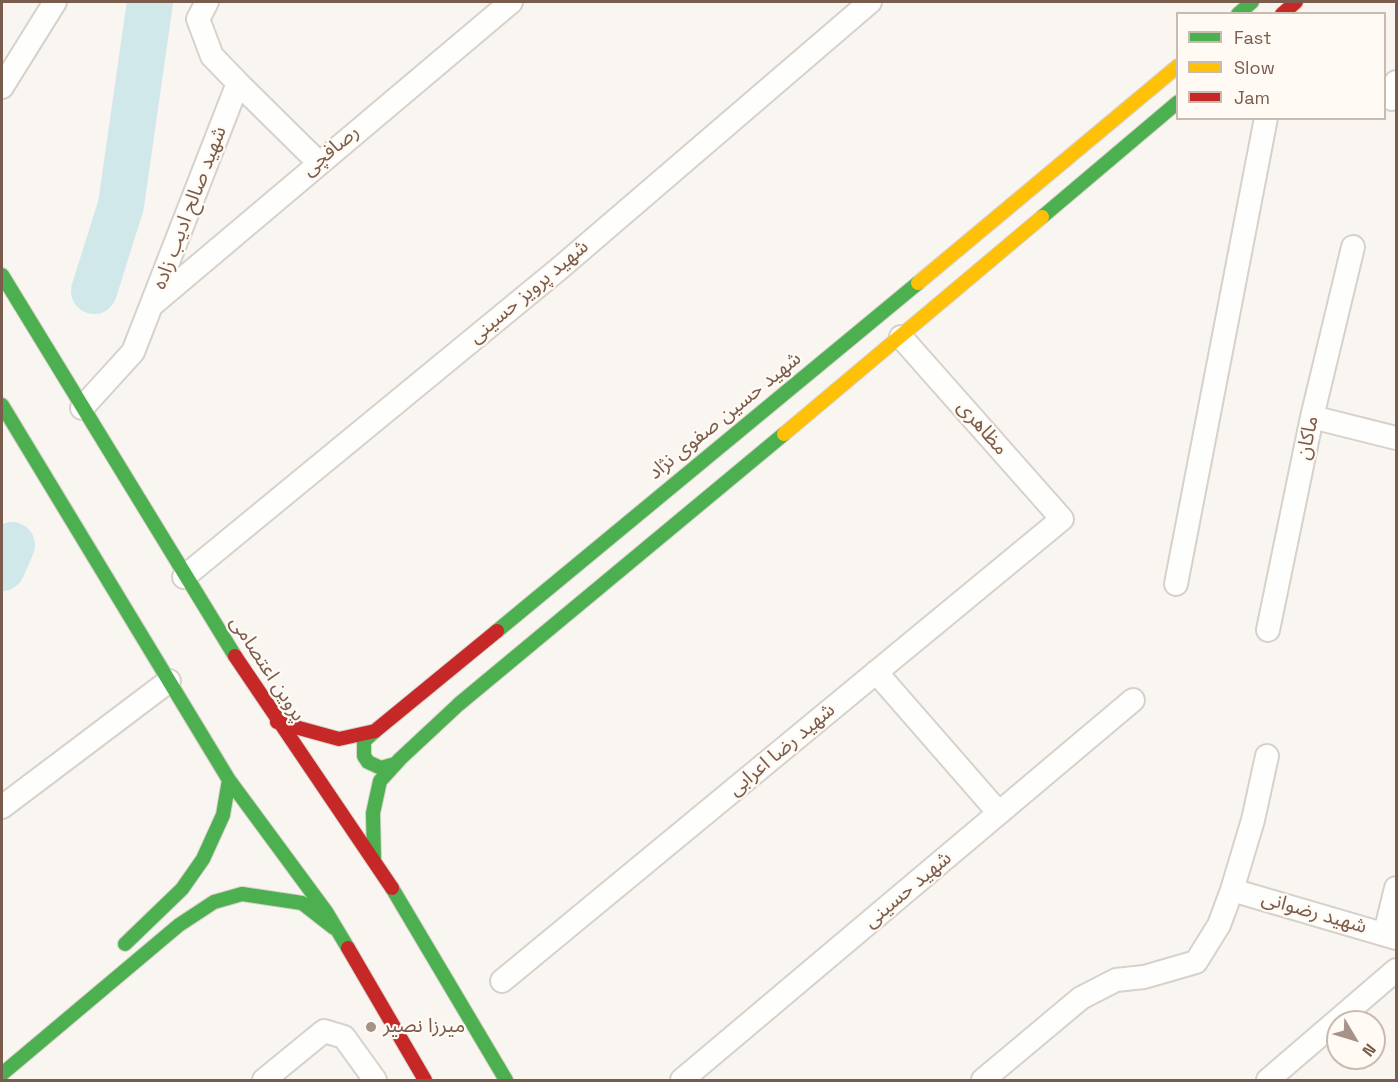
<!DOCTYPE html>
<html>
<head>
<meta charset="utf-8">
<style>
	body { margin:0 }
	#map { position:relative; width:1398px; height:1082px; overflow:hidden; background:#f9f5f0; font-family:"Space Grotesk",sans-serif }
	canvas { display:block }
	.frame { position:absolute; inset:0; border:3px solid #7a5c4d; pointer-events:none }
	.legend { position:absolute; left:1176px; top:12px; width:210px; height:108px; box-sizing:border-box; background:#fffaf3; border:2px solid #cabbb1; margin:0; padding:8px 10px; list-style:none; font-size:18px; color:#7a5c4d }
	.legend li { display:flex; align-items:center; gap:12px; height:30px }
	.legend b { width:30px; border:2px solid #cabbb1 }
	.north { position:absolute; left:1326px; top:1010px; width:60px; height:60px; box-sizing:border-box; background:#fffaf3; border:2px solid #cabbb1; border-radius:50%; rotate:128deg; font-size:16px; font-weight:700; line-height:24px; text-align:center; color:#7a5c4d }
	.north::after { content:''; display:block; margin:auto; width:21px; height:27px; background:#a69286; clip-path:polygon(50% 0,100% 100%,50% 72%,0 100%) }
</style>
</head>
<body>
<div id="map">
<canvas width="1398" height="1082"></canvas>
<div class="frame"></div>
<ul class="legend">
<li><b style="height:8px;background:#4caf50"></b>Fast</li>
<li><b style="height:8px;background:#ffc107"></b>Slow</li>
<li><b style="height:8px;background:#c62828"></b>Jam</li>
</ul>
<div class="north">N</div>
</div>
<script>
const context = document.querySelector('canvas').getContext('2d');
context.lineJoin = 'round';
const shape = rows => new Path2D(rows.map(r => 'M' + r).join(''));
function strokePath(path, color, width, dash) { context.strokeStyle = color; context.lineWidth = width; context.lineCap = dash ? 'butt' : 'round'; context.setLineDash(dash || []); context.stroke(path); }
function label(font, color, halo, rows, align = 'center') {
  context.font = font + ' "Space Grotesk","Noto Sans Arabic",sans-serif'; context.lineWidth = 4.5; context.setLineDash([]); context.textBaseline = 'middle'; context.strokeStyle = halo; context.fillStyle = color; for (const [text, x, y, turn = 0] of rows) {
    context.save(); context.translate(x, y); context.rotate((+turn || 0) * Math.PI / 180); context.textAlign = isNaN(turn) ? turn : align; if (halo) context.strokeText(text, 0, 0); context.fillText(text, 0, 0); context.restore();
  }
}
const river = shape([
	[94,291,121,205,150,2],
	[2,568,12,545]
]);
const street = shape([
	[238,83,318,162],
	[2,87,55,2],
	[1392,99,1396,82],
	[153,304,511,2],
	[82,408,133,352,238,83,212,56,198,19,207,2],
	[1312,417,1396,438],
	[184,577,560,268,870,2],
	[1176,584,1266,118],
	[1268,630,1312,417,1353,247],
	[876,672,999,813],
	[2,807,169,681],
	[1232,890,1396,938],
	[1385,933,1396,888],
	[502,981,1062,519,901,337],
	[264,1080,324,1031,344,1037,375,1080],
	[682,1080,1133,700],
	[983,1080,1081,998,1116,980,1144,977,1196,962,1219,925,1232,890,1253,820,1267,756],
	[1268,1080,1396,970]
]);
const fast = shape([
	[1238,14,1252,2],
	[1042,217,1178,102],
	[2,275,235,656],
	[2,405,229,780,327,913,348,948],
	[497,631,918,283],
	[375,731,364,741,364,756,368,762,381,768,395,764],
	[374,858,373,813,380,781,400,759,459,704,784,434],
	[392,888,506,1080],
	[125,944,182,889,203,859,223,815,229,780],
	[2,1074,179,925,214,902,242,894,302,903,334,928]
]);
const slow = shape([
	[918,283,1178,66],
	[784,434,1042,217]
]);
const jam = shape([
	[1282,14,1296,2],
	[235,656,392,888],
	[277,722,339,739,375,731,497,631],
	[348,948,425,1080]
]);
const markers = [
	[371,1027,6,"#a69286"]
];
const streetNames = [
	["رصافچی",331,151,-40],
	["شهید صالح ادیب زاده",190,208,-69],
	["شهید پرویز حسینی",529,292,-40],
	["شهید حسین صفوی نژاد",725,416,-39],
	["مظاهری",982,428,49],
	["ماکان",1308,438,-78],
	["پروین اعتصامی",267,669,57],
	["شهید رضا اعرابی",782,750,-40],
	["شهید حسینی",908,890,-40],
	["شهید رضوانی",1314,913,16]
];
const poiNames = [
	["میرزا نصیر",383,1027]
];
strokePath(river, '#d0e8ea', 46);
strokePath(street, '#d7d1cb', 26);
strokePath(fast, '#d9d2cb', 16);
strokePath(slow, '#d9d2cb', 16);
strokePath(jam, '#d9d2cb', 16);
strokePath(street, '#fefefd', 22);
strokePath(fast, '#4caf50', 14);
strokePath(slow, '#ffc107', 14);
strokePath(jam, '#c62828', 14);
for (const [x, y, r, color] of markers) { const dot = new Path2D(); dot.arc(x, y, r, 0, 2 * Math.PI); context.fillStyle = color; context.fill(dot); strokePath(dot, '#fffaf3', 2); }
label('20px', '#7a5c4d', '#fffaf3', streetNames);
label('20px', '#7a5c4d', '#fffaf3', poiNames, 'left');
</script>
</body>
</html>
